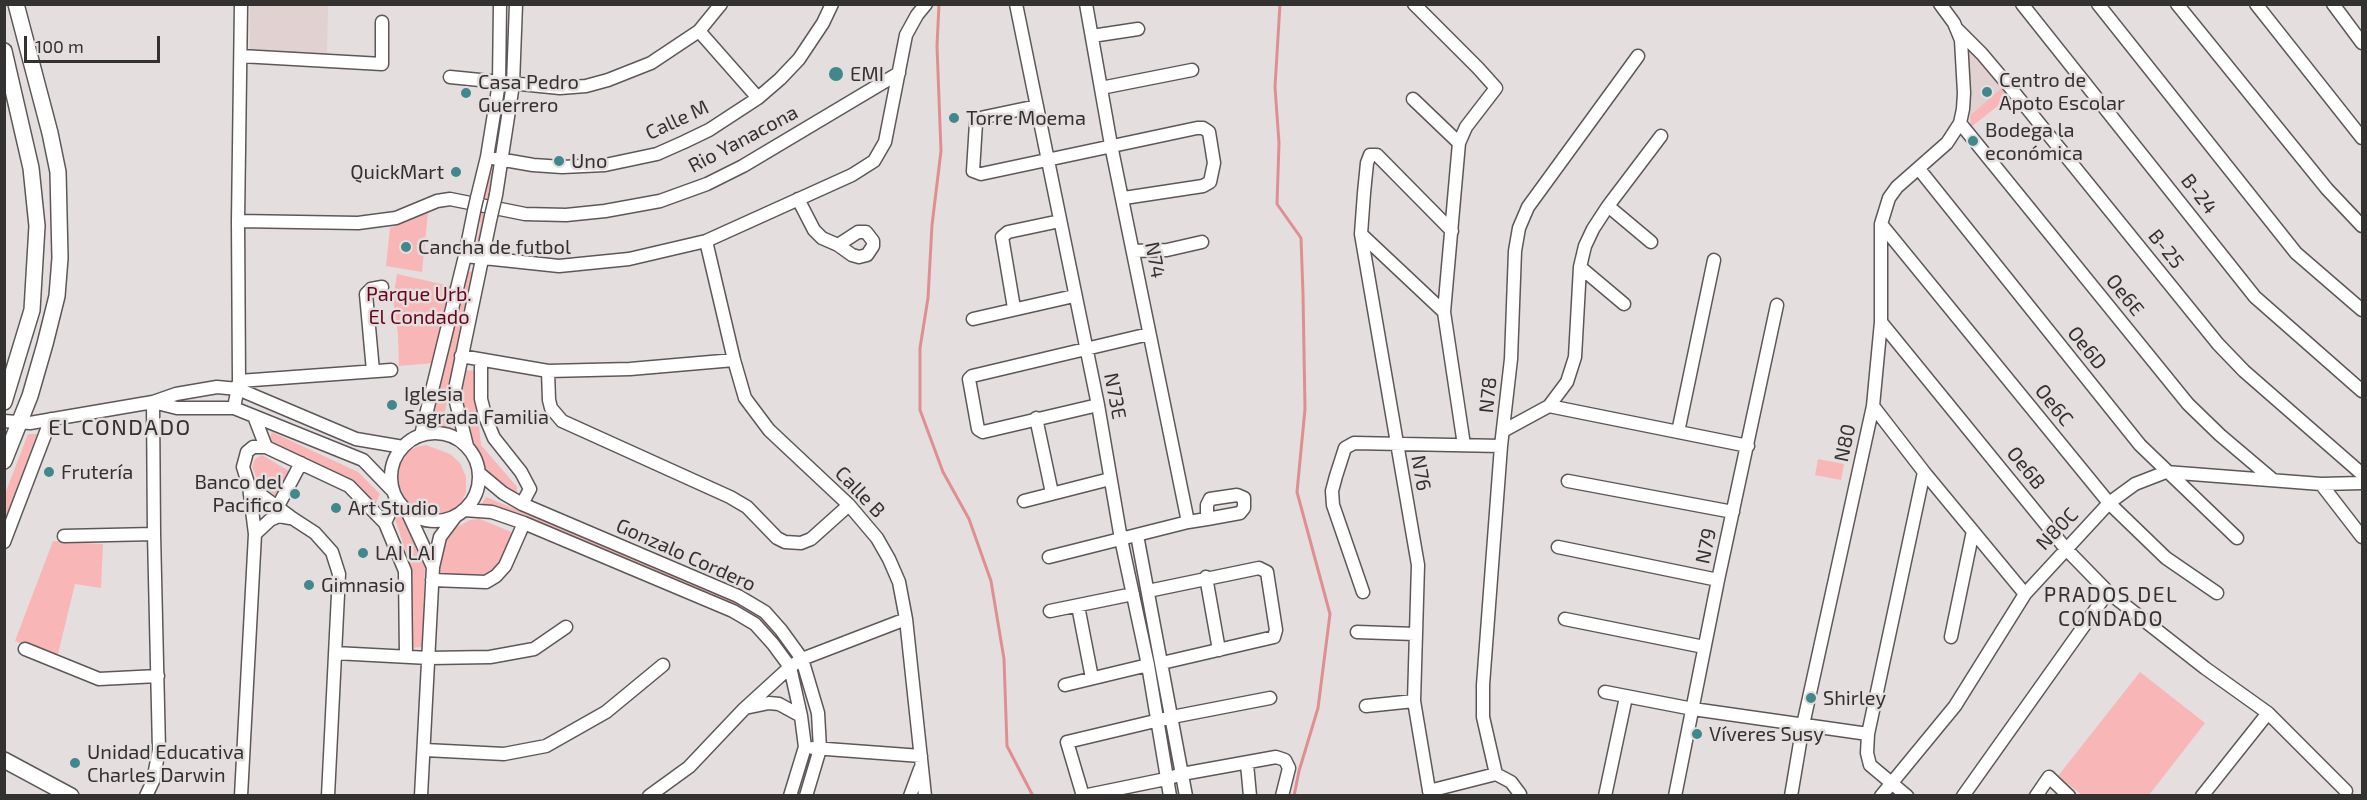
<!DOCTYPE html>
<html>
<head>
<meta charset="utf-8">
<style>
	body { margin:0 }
	#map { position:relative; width:2367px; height:800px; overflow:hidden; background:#e5dede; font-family:"Exo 2",sans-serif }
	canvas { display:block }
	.frame { position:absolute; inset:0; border:6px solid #343131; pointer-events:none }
	.scale { position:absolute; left:24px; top:36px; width:136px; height:27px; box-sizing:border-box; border:3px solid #343131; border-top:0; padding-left:8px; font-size:18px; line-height:21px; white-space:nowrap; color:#343131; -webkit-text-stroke:4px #e5dede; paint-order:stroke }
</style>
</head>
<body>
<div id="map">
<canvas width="2367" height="800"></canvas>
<div class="frame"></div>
<div class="scale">100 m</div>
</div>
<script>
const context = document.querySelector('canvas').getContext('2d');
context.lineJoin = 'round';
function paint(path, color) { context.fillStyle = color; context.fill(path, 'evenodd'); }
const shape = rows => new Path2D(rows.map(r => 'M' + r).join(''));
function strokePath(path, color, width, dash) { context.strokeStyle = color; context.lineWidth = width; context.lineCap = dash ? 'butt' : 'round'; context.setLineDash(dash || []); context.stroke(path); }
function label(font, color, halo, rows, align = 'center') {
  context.font = font + ' "Exo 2",sans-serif'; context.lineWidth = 5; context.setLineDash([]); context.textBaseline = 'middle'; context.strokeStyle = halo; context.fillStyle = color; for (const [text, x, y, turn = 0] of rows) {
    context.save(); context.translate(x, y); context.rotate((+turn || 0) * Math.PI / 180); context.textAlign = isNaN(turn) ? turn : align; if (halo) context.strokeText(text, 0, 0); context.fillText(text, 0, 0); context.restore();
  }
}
const built = shape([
	[250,5,328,5,327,54,250,52],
	[1970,49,2010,96,1971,127,1965,52]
]);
const green = shape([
	[2003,87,2010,96,1971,127,1970,116],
	[493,168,497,173,480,246,477,248,476,245,481,223,478,217,488,171],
	[428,212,422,272,386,266,390,228],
	[473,271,445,412,453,433,435,428,426,429,432,420,465,273],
	[397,274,450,286,434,363,399,366,398,334,393,300],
	[477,370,478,416,481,445,517,487,516,500,484,472,469,445,458,394,462,371],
	[272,432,358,472,380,494,375,505,268,442],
	[28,434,37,434,5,519,5,494],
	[426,445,450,454,460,463,466,477,466,492,461,504,448,513,435,516,412,509,400,496,395,483,395,471,399,459,406,452,416,447],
	[262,455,289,471,277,497,258,481,252,467,255,459],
	[1818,459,1844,464,1841,480,1815,475],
	[486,497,736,602,760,616,792,652,785,657,733,608,482,504],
	[398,508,425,568,422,647,411,648,412,570,394,516],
	[480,519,516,534,502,559,489,574,463,576,440,573,439,566,446,540,455,528,470,520],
	[53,541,103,544,101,588,75,584,57,658,15,641],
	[2140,672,2205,723,2149,795,2082,795,2058,776]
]);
const stream = shape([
	[939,4,937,46,941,151,932,225,928,298,920,348,920,410,943,472,969,519,991,581,1004,659,1007,746,1033,796],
	[1280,4,1275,87,1279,143,1277,204,1301,238,1303,294,1305,409,1297,492,1330,614,1318,708,1299,771,1294,796]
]);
const minor = shape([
	[1016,4,1098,405,1121,539,1148,665,1170,796],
	[1086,4,1111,145,1188,522],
	[1414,4,1478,68,1496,88,1466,127,1459,143,1458,154,1444,312,1464,445],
	[2022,4,2255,297,2362,391],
	[2098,4,2296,253,2362,310],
	[2177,4,2327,189,2362,226],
	[2256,4,2362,138],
	[2333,4,2362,43],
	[1958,30,1982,54,2009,86,2218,344,2244,371,2362,474],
	[699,31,758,98],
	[1092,36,1138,29],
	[241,56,382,64,382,22],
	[450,77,560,88,586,86,608,80,651,63,699,31,721,4],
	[1101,88,1192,70],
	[1413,99,1459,143],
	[1037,106,980,118,976,123,973,171,981,174,1197,128,1203,128,1209,132,1214,163,1210,182,1203,186,1124,198],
	[1960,123,2188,404,2220,435,2272,479],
	[487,157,533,165,562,167,605,165,657,154,684,142,709,130,758,98,780,79,799,59,823,23,832,4],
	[1919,169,2140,445,2237,538],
	[496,195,513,84,516,4],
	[477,198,487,157,499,83,500,4],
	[798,199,814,230,822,238,838,245,852,255,859,257,867,255,873,246,873,241,866,232,858,232,838,245],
	[1608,206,1651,242],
	[238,221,358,223,396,218,437,201,450,199,525,214,566,215,605,211,660,201,707,184,743,166,899,73],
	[1881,224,2109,503,2166,558,2217,593],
	[1361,234,1444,312],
	[706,241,734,360,745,398,769,430,849,505,877,538,889,559,899,582,906,619,925,796],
	[1133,251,1167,250,1202,242],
	[465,256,559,266,629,259,706,241,852,175,874,161,885,142,906,35,917,15,926,4],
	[1580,267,1624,304],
	[1014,308,1002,237,1008,232,1060,221],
	[973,319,1074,296],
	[1881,322,2066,549,2108,592,2205,668,2268,713,2346,791],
	[461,356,548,371,630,369,734,360],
	[481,360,481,399,486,419,494,438,521,472,530,489,522,504],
	[373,371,366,294,371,289,382,287],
	[548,371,549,400,551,408,562,421,730,497,747,507,777,538,785,542,801,543,811,539,849,505],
	[239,381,391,370],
	[153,402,177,408,234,408,363,460,392,490],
	[1098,405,983,432,978,429,969,379,972,376,1149,334],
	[1549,406,1567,382,1575,357,1580,267,1585,246,1593,229,1608,206,1661,136],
	[1873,406,1924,472,2025,594],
	[234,408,239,381,238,221,241,4],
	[254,416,266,447],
	[1036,418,1052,493],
	[4,421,30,423,153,402,176,394,217,387,238,389,356,439,403,447],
	[1503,431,1549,406,1748,446],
	[1678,432,1714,260],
	'391 477a44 44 0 1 1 88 0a44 44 0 1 1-88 0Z',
	[421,435,465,256,474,211],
	[467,446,454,394,491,216],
	[479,473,503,493,522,504,738,596,765,612,781,630,802,659,818,713,820,749,806,796],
	[1568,481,1733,512],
	[2321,484,2362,537],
	[249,486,292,518,315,533,332,552,339,574,328,796],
	[1024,501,1110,479],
	[277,508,301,463],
	[464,510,492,512,524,523,733,611,755,624,773,644,790,667,801,716,805,747,790,796],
	[408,513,433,567],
	[385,523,396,498],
	[255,534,270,520,279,516,290,518],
	[1137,535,1186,796],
	[64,536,154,534],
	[4,542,51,419],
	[1558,547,1718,580],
	[1049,557,1188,522,1207,519,1240,513,1244,508,1244,498,1237,495,1210,499,1207,505,1207,519],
	[1206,577,1219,650],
	[432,580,486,582,496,576,505,566,524,523],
	[1148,591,1259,568,1267,572,1276,630,1274,637,1162,663],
	[1363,592,1333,505,1332,491,1336,476,1345,448,1354,443,1501,446],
	[1078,606,1092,678],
	[1050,611,1133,594],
	[1565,619,1704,647],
	[1357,632,1415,634],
	[1951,637,1973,531],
	[25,649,99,679,158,676],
	[335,653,429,658,490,657,534,649,566,627],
	[1065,685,1148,665],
	[1605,692,1693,709,1868,734],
	[1366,706,1414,701],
	[745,708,769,703,779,704,801,716],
	[813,748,921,756],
	[425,750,504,754,546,746,606,712,663,665],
	[1247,764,1250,796],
	[1496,774,1483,717,1483,685,1501,446,1511,359,1515,251,1519,228,1528,207,1638,56],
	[1429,791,1496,774,1511,782,1520,794],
	[146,796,153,781,159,750,154,534,153,402],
	[241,796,255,534,249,486,243,467,247,452,253,447,266,447,349,486,385,523,405,571,406,656],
	[421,796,433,567,440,537,455,517],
	[649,796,689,767,744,709,790,667,802,659,906,619],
	[910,796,920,769],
	[1083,796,1067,742,1172,717,1270,698],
	[1083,796,1166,779,1182,774,1276,757,1285,760,1289,768,1282,796],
	[1430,796,1414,701,1418,565,1361,234,1364,193,1367,163,1370,155,1377,155,1452,231],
	[1605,796,1626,697],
	[1675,796,1718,580,1777,305],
	[1791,796,1803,725,1873,406,1881,322,1881,224,1889,198,1897,187,1947,143,1960,123,1963,109,1964,93,1961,40,1954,23,1940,4],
	[1881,796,1955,706,2025,594,2109,503,2135,484,2166,472,2321,484,2362,483],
	[1907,796,1870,765,1867,753,1868,734,1924,472],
	[1963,796,2108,592],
	[2036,796,2049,777,2069,796],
	[2202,796,2268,713]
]);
const major = shape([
	[4,51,31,168,37,226,32,310,4,402],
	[4,461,30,396,45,344,57,296,60,258,58,172,50,133,16,4],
	[4,760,71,796]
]);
const minorBridge = shape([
	[474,211,477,198],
	[491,216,496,195]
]);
const markers = [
	[836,74,8,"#40888b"],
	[1987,92,6,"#40888b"],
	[466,93,6,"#40888b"],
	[954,118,6,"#40888b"],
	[1973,141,6,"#40888b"],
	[559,161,6,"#40888b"],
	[456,172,6,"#40888b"],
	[406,247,6,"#40888b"],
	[392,405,6,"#40888b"],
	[49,472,6,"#40888b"],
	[295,494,6,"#40888b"],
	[336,508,6,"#40888b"],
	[363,553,6,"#40888b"],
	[309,585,6,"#40888b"],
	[1811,698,6,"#40888b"],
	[1697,734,6,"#40888b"],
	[75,763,6,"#40888b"]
];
const poiNames = [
	["EMI",850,74],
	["Centro de",1999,80],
	["Apoto Escolar",1999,103],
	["Casa Pedro",478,82],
	["Guerrero",478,105],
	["Torre Moema",966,118],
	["Bodega la",1985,130],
	["económica",1985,153],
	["Uno",571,161],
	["QuickMart",444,172,"right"],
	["Cancha de futbol",418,247],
	["Iglesia",404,394],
	["Sagrada Familia",404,417],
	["Frutería",61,472],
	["Banco del",283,482,"right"],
	["Pacifico",283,505,"right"],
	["Art Studio",348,508],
	["LAI LAI",375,553],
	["Gimnasio",321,585],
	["Shirley",1823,698],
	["Víveres Susy",1709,734],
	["Unidad Educativa",87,752],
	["Charles Darwin",87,775]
];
const streetNames = [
	["Calle M",677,120,-25],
	["Rio Yanacona",743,139,-28],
	["B-24",2199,194,52],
	["B-25",2166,249,51],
	["N74",1155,260,79],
	["Oe6E",2125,295,51],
	["Oe6D",2087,348,51],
	["N78",1488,395,-84],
	["N73E",1115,396,79],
	["Oe6C",2054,405,51],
	["N80",1845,443,-78],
	["Oe6B",2026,468,51],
	["N76",1421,473,80],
	["Calle B",860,492,46],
	["N80C",2057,529,-46],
	["N79",1706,546,-78],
	["Gonzalo Cordero",686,555,24]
];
const parkNames = [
	["Parque Urb.",419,294],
	["El Condado",419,317]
];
const neighbourhoodNames = [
	["PRADOS DEL",2111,595],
	["CONDADO",2111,619]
];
const quarterNames = [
	["EL CONDADO",120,428]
];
paint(built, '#e1d1d1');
paint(green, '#f8b6b6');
strokePath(stream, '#df8f91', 3);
strokePath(minor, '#5d5857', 15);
strokePath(major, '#5d5857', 18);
strokePath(minor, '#fff', 12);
strokePath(major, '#fff', 15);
strokePath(minorBridge, '#5d5857', 15, []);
strokePath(minorBridge, '#fff', 12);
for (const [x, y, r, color] of markers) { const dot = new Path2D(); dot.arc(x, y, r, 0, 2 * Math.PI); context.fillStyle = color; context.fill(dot); strokePath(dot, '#e5dede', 2); }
label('20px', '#343131', '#e5dede', poiNames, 'left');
label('20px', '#343131', '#e5dede', streetNames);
label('20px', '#660419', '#e5dede', parkNames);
context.letterSpacing = '1.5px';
label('21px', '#343131', '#e5dede', neighbourhoodNames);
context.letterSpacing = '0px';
context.letterSpacing = '1.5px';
label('22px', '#343131', '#e5dede', quarterNames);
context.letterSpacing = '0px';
</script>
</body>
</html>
